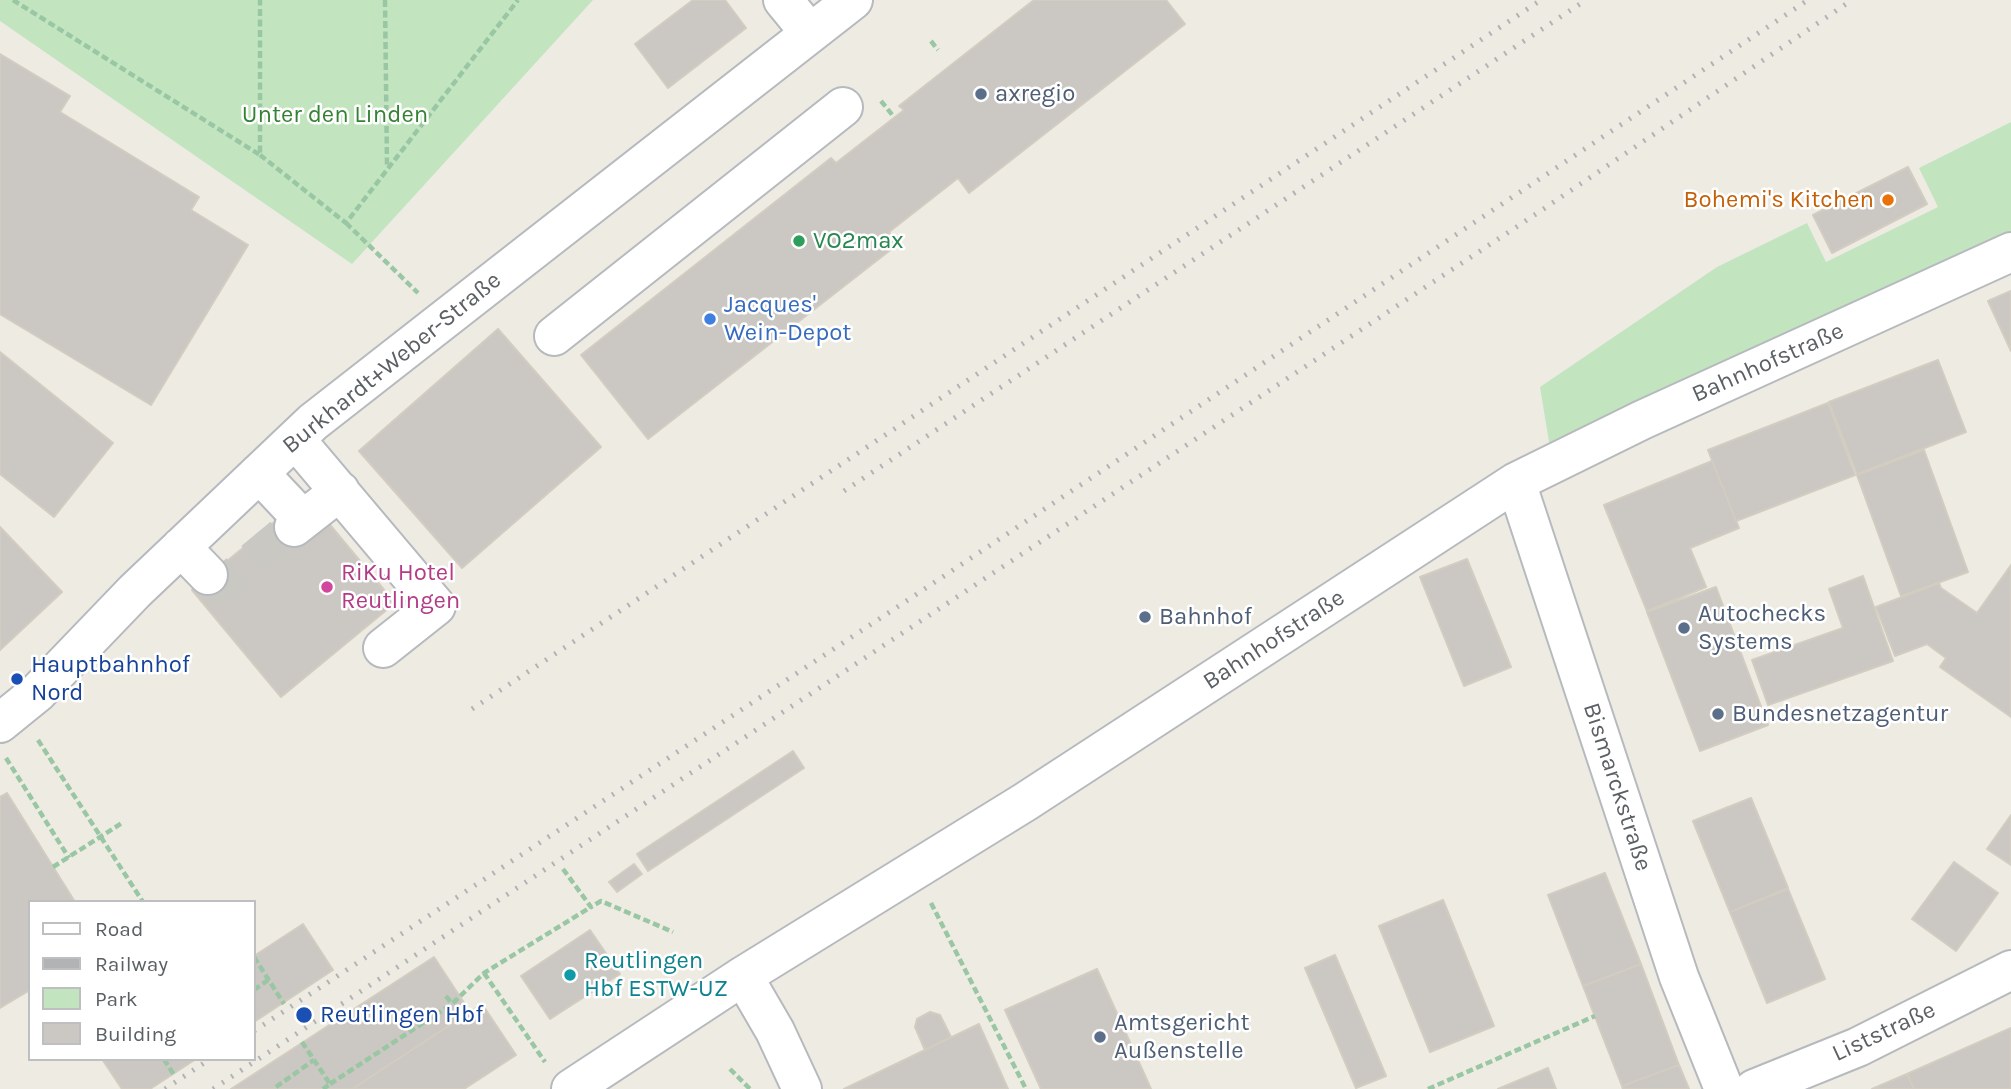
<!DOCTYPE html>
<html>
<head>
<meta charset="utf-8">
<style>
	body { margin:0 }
	#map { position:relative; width:2011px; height:1089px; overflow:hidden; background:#eeebe3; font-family:Karla,sans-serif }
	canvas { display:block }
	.legend { position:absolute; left:28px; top:900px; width:228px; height:161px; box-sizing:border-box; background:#fff; border:2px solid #bdbfc1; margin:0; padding:9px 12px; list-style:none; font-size:21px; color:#5b6064 }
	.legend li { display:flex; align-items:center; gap:14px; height:35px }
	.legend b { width:35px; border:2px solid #bdbfc1 }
</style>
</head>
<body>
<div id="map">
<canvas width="2011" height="1089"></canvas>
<ul class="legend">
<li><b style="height:9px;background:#fff"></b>Road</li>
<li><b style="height:9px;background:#b2b3b4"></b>Railway</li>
<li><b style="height:19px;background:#c2e5c0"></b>Park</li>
<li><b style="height:19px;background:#cbc7c2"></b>Building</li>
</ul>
</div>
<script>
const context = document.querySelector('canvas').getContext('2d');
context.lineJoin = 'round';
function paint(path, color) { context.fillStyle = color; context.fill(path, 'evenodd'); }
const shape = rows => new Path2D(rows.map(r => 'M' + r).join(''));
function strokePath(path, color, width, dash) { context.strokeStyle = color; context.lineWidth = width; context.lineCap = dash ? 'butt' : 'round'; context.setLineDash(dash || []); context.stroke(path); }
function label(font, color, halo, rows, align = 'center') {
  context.font = font + ' Karla,sans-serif'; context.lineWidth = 5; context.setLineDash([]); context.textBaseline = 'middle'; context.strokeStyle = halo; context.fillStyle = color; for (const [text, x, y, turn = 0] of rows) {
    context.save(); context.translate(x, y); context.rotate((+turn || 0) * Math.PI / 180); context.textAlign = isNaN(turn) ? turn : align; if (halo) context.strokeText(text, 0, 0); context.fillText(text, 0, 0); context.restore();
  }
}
const green = shape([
	[0,0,593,0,352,264,0,21],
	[2011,122,2011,233,1551,454,1540,387,1717,267,1807,223,1826,262,1938,207,1919,168]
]);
const building = shape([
	[693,0,725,0,746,28,668,88,635,44,693,0],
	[1034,0,1166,0,1185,24,969,193,958,178,889,232,898,244,648,439,581,355,831,158,836,163,904,110,899,106,1034,0],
	[0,54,70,96,60,112,199,197,191,210,248,245,151,405,0,314,0,54],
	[1908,167,1927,204,1832,253,1813,215,1908,167],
	[2011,291,2011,351,1988,301,2011,291],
	[498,329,601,447,462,568,359,451,498,329],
	[0,352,113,443,54,517,0,474,0,352],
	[1938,360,1966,432,1857,474,1829,402,1938,360],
	[1828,403,1855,475,1736,521,1708,450,1828,403],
	[1924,450,1968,572,1901,596,1857,475,1924,450],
	[1712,461,1739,528,1690,548,1706,587,1647,611,1604,505,1712,461],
	[306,496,395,603,281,697,192,590,306,496],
	[0,527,62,592,0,650,0,527],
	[1467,559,1511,667,1464,686,1420,577,1467,559],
	[2011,565,2011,717,1940,667,1946,658,1927,644,1895,656,1876,607,1939,583,1941,588,1977,613,2011,565],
	[1863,576,1893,661,1768,705,1752,660,1843,628,1829,589,1863,576],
	[1716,587,1768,725,1700,751,1647,612,1716,587],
	[793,751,804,768,648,871,637,854,793,751],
	[7,793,75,902,30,902,30,990,0,1008,0,797,7,793],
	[1751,798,1788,888,1730,912,1693,821,1751,798],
	[2011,815,2011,865,1987,849,2011,815],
	[1954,862,1998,893,1956,951,1912,919,1954,862],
	[634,864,642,874,617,892,609,882,634,864],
	[1605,873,1641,964,1583,986,1548,895,1605,873],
	[1788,889,1825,979,1767,1003,1730,912,1788,889],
	[1443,900,1494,1026,1430,1052,1379,926,1443,900],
	[303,924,333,970,254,1022,254,956,303,924],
	[590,930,620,974,550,1019,521,976,590,930],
	[1335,955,1386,1076,1356,1088,1305,968,1335,955],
	[434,957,470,1012,352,1089,231,1089,434,957],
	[1641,964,1679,1065,1622,1086,1583,986,1641,964],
	[1097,969,1151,1089,1041,1089,1005,1010,1097,969],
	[482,1004,516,1055,464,1089,352,1089,482,1004],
	[930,1012,940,1015,951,1037,925,1050,915,1027,917,1019,930,1012],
	[979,1024,1008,1089,844,1089,979,1024],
	[2011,1028,2011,1089,1914,1089,1907,1074,2011,1028],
	[102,1059,196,1059,150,1089,122,1089,102,1059],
	[1679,1065,1689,1089,1623,1089,1622,1086,1679,1065],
	[1548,1068,1556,1089,1498,1089,1548,1068],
	[1907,1074,1914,1089,1872,1089,1907,1074]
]);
const minorTunnel = shape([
	[208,575,224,585,294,527,291,507]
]);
const path = shape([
	[13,0,260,155,260,0],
	[385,0,387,167],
	[931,41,938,50],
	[881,101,894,117],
	[260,155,346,223,518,0],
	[346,223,418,293],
	[38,740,143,902],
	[6,758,69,858],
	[53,867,122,823],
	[563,869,591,907,601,901,673,932],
	[931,903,1026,1089],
	[254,957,284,1004],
	[484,973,545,1062],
	[254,990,268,980],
	[446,996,452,1004],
	[302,1042,330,1084,323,1089],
	[164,1059,174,1075],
	[730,1069,750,1089],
	[330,1084,452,1004,484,973,591,907],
	[276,1087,314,1060],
	[1428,1089,1595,1016]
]);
const minor = shape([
	[783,0,810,33],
	[554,336,843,107],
	[295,439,436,606,383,648],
	[259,473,291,507],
	[1516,482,1679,977,1724,1089],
	[294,527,340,491],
	[181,547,208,575],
	[0,723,37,693,135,591,313,422,853,0],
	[743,976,775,1031,802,1089],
	[571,1089,743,976,1025,802,1516,482,1642,420,2011,252],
	[1754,1089,1858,1047,2011,970]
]);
const rail = shape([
	[844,491,1586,0],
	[472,709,1541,0],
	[254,1031,917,594,1808,0],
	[165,1089,210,1059],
	[213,1089,1542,210,1852,0]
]);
const markers = [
	[981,94,7,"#5c6f8a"],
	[1888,200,7,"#e8710a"],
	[799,241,7,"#2e9e5b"],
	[710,319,7,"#3f7fe0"],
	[327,587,7,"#d1479c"],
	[1145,617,7,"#5c6f8a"],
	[1684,628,7,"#5c6f8a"],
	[17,679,7,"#1a4fb4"],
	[1718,714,7,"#5c6f8a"],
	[570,975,7,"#0f9aa8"],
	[304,1015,9,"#1a4fb4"],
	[1100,1037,7,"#5c6f8a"]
];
const serviceNames = [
	["axregio",995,94],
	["Autochecks",1698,614],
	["Systems",1698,642],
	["Bahnhof",1159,617],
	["Bundesnetzagentur",1732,714],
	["Amtsgericht",1114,1023],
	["Außenstelle",1114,1051]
];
const parkNames = [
	["Unter den Linden",335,115]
];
const foodNames = [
	["Bohemi's Kitchen",1874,200]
];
const leisureNames = [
	["VO2max",813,241]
];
const shopNames = [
	["Jacques'",724,305],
	["Wein-Depot",724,333]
];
const streetNames = [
	["Burkhardt+Weber-Straße",392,363,-39],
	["Bahnhofstraße",1768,363,-24],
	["Bahnhofstraße",1274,640,-33],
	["Bismarckstraße",1617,787,72],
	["Liststraße",1884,1032,-25]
];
const hotelNames = [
	["RiKu Hotel",341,573],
	["Reutlingen",341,601]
];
const transitNames = [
	["Hauptbahnhof",31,665],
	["Nord",31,693],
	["Reutlingen Hbf",320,1015]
];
const cultureNames = [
	["Reutlingen",584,961],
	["Hbf ESTW-UZ",584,989]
];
paint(green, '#c2e5c0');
paint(building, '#cbc7c2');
strokePath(building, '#d2ccc1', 2);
strokePath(minorTunnel, '#c9c8c3', 38, [38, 19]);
strokePath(minor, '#b6b9bd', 42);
strokePath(path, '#99c6a3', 4.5, [7, 3.5]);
strokePath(minor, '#fff', 38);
strokePath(rail, '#b2b3b4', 5, [2, 9]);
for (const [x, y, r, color] of markers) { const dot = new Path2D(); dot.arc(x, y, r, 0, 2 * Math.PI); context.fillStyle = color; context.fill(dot); strokePath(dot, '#fff', 2.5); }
label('24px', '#4e5e75', '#fff', serviceNames, 'left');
label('24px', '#368234', '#fff', parkNames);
label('24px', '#c56008', '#fff', foodNames, 'right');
label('24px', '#27864d', '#fff', leisureNames, 'left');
label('24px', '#366cbe', '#fff', shopNames, 'left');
label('24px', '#5b6064', '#fff', streetNames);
label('24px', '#b23c85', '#fff', hotelNames, 'left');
label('24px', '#164399', '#fff', transitNames, 'left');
label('24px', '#0d838f', '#fff', cultureNames, 'left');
</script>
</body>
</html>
